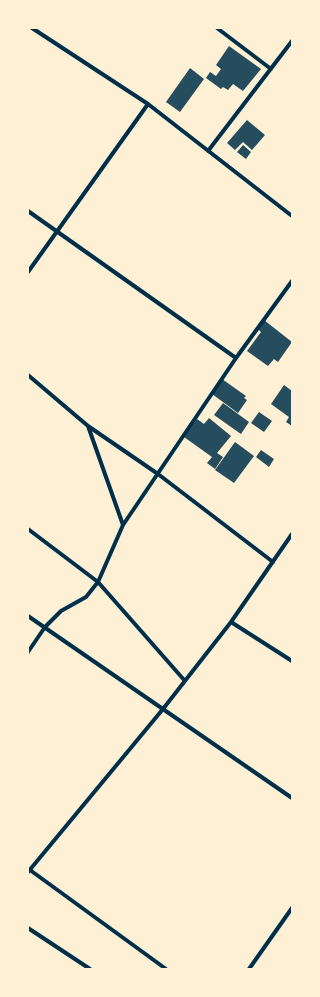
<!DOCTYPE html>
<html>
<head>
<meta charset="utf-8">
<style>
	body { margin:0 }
	#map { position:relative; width:320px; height:997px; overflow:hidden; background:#fdf0d5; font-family:Overpass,sans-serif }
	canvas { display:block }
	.frame { position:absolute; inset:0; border:29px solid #fdf0d5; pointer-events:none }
</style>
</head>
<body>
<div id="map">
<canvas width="320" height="997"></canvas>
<div class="frame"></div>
</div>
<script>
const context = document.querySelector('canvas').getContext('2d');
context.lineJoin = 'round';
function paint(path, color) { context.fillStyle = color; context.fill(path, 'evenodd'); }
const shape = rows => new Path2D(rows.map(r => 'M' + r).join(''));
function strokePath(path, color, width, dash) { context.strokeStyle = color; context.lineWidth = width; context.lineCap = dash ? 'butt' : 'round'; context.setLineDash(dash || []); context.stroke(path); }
const building = shape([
	[229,46,261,69,243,91,233,84,228,90,223,87,221,89,206,78,210,72,216,76,221,69,216,65],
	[190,68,204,79,180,112,166,102],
	[247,120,265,135,252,150,243,142,235,150,227,143],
	[243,145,251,152,246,159,237,152],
	[264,320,292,342,278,362,274,359,268,366,247,351,261,332,258,329],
	[222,379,246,396,244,398,247,400,238,413,212,394],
	[284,385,292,391,292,426,286,422,289,417,271,404],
	[223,403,249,422,241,434,214,415],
	[259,412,272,421,264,432,251,423],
	[209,418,231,436,217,453,223,457,215,469,207,463,212,457,184,437,197,419,204,424],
	[235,442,254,456,234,483,215,470],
	[261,450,274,459,269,467,256,457]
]);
const minor = shape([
	[32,28,148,104,292,216],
	[217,28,271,69],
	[208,151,292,41],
	[28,211,236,358],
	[28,272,148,104],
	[28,375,88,426,158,474,273,562],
	[88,426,123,525],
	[28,529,98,582,185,681],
	[28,616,292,798],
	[231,622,292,661],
	[28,652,45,627,61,611,86,597,98,582,123,525,236,358,292,281],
	[30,870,166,969],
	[28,872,163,709,231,622,292,534],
	[28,928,90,969],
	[249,969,292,908]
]);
paint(building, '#264d5e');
strokePath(minor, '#003049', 4);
</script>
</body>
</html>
